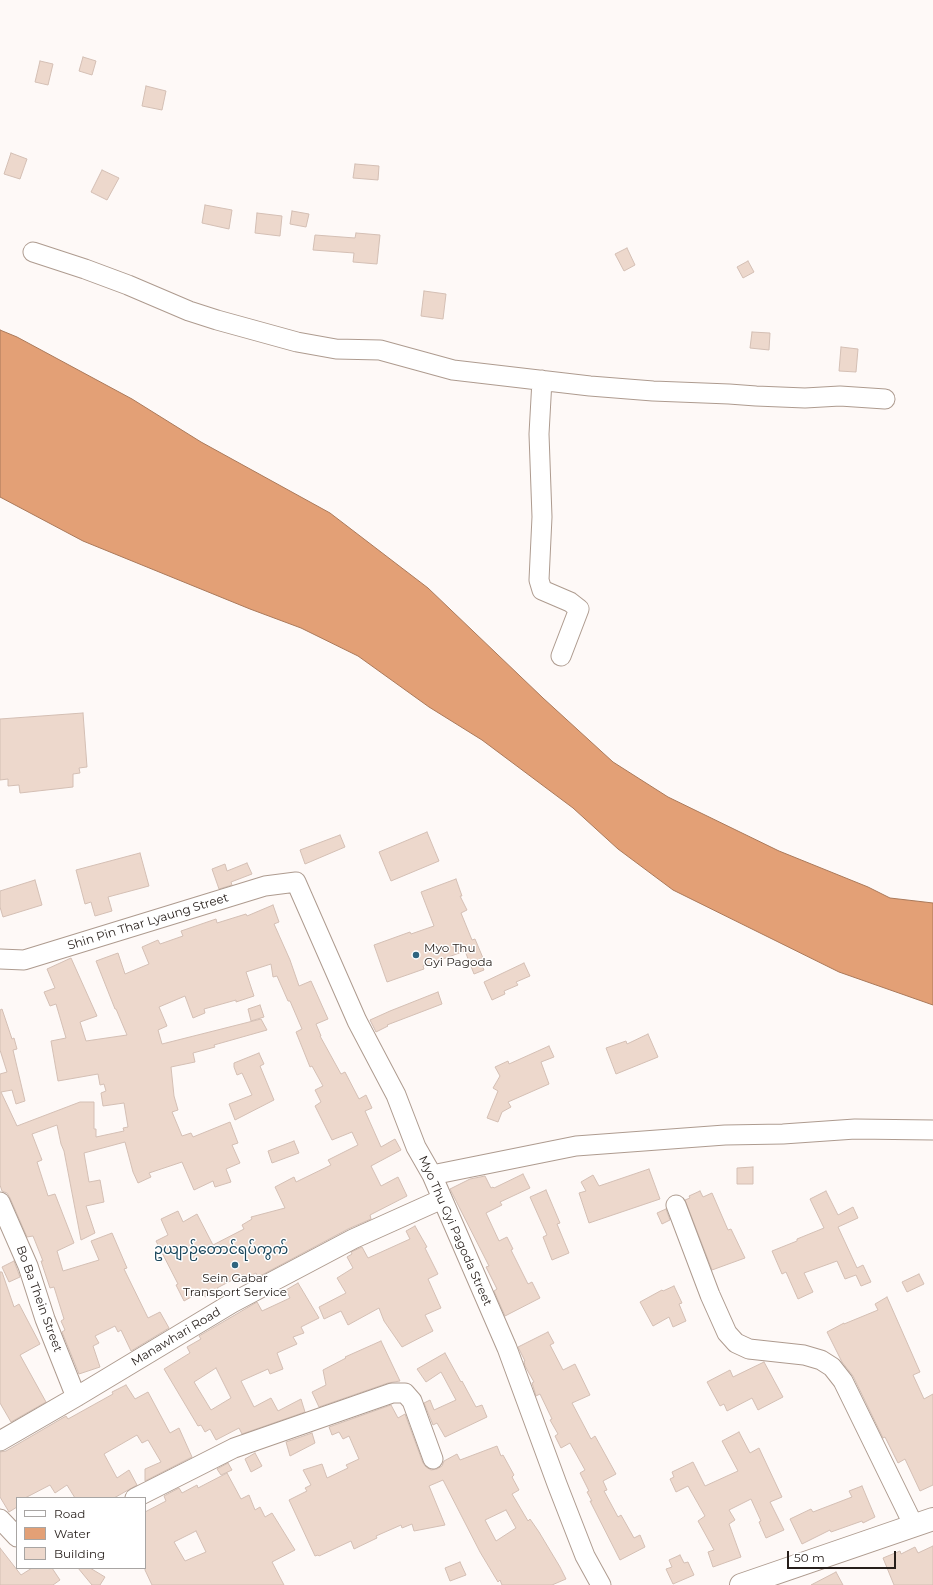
<!DOCTYPE html>
<html>
<head>
<meta charset="utf-8">
<style>
	body { margin:0 }
	#map { position:relative; width:933px; height:1585px; overflow:hidden; background:#fef9f7; font-family:Montserrat,sans-serif }
	canvas { display:block }
	.legend { position:absolute; left:16px; top:1497px; width:130px; height:72px; box-sizing:border-box; background:#fff; border:1px solid #a8a5a3; margin:0; padding:5px 7px; list-style:none; font-size:12px; color:#261e1a }
	.legend li { display:flex; align-items:center; gap:8px; height:20px }
	.legend b { width:20px; border:1px solid #a8a5a3 }
	.scale { position:absolute; left:787px; top:1551px; width:109px; height:18px; box-sizing:border-box; border:2px solid #261e1a; border-top:0; padding-left:5px; font-size:12px; line-height:14px; white-space:nowrap; color:#261e1a; -webkit-text-stroke:3px #fff; paint-order:stroke }
</style>
</head>
<body>
<div id="map">
<canvas width="933" height="1585"></canvas>
<ul class="legend">
<li><b style="height:5px;background:#fff"></b>Road</li>
<li><b style="height:11px;background:#e3a076"></b>Water</li>
<li><b style="height:11px;background:#edd8cc"></b>Building</li>
</ul>
<div class="scale">50 m</div>
</div>
<script>
const context = document.querySelector('canvas').getContext('2d');
context.lineJoin = 'round';
function paint(path, color) { context.fillStyle = color; context.fill(path, 'evenodd'); }
const shape = rows => new Path2D(rows.map(r => 'M' + r).join(''));
function strokePath(path, color, width, dash) { context.strokeStyle = color; context.lineWidth = width; context.lineCap = dash ? 'butt' : 'round'; context.setLineDash(dash || []); context.stroke(path); }
function label(font, color, halo, rows, align = 'center') {
  context.font = font + ' Montserrat,"Noto Sans Myanmar",sans-serif'; context.lineWidth = 3; context.setLineDash([]); context.textBaseline = 'middle'; context.strokeStyle = halo; context.fillStyle = color; for (const [text, x, y, turn = 0] of rows) {
    context.save(); context.translate(x, y); context.rotate((+turn || 0) * Math.PI / 180); context.textAlign = isNaN(turn) ? turn : align; if (halo) context.strokeText(text, 0, 0); context.fillText(text, 0, 0); context.restore();
  }
}
const water = shape([
	[0,330,17,337,132,399,201,442,330,513,428,588,543,698,613,762,668,797,779,851,868,887,890,898,933,903,933,1005,839,972,673,890,618,849,573,808,482,740,429,707,358,656,301,628,250,609,83,541,0,497,0,330]
]);
const building = shape([
	[83,57,96,61,92,75,79,71,83,57],
	[40,61,53,64,48,85,35,82,40,61],
	[146,86,166,91,162,110,142,106,146,86],
	[11,153,27,159,20,179,4,174,11,153],
	[355,164,379,166,378,180,353,178,355,164],
	[102,170,119,178,107,200,91,192,102,170],
	[205,205,232,210,229,229,202,223,205,205],
	[292,211,309,214,306,227,290,224,292,211],
	[257,213,282,216,280,236,255,233,257,213],
	[356,233,380,235,377,264,353,262,354,253,313,250,315,235,355,238,356,233],
	[627,248,635,265,624,271,615,254,627,248],
	[748,261,754,272,743,278,737,267,748,261],
	[424,291,446,294,443,319,421,316,424,291],
	[752,332,770,333,769,350,750,348,752,332],
	[841,347,858,349,856,372,839,371,841,347],
	[83,713,87,767,79,768,80,773,73,774,73,787,20,793,19,785,8,786,8,779,0,780,0,719,83,713],
	[427,832,439,861,391,881,379,852,427,832],
	[340,835,345,847,305,864,300,850,340,835],
	[140,853,149,886,108,897,112,911,95,916,91,902,85,904,76,870,140,853],
	[247,863,252,874,231,882,232,885,219,889,212,869,225,864,227,871,247,863],
	[456,879,462,896,460,896,467,910,461,913,472,940,475,939,483,958,479,959,484,970,474,974,465,951,423,966,424,969,387,982,374,945,410,932,411,934,434,926,421,892,456,879],
	[35,880,42,905,3,917,0,907,0,891,35,880],
	[273,905,279,922,274,924,290,960,299,986,311,981,328,1019,316,1024,321,1036,320,1036,341,1074,345,1072,359,1099,366,1095,372,1108,365,1111,381,1147,395,1139,401,1150,371,1166,381,1186,398,1177,407,1196,370,1215,371,1219,348,1229,258,1277,256,1273,246,1278,244,1274,217,1288,219,1290,205,1297,202,1291,184,1301,176,1285,178,1284,156,1241,168,1235,161,1219,178,1211,183,1222,197,1214,213,1245,244,1229,242,1225,252,1219,251,1217,285,1208,275,1187,294,1177,296,1182,331,1165,328,1160,358,1145,352,1132,332,1140,315,1106,321,1102,315,1090,323,1086,312,1066,310,1067,296,1032,302,1029,290,1001,288,1001,277,976,273,977,271,964,246,972,254,996,236,1002,236,1000,204,1009,205,1013,193,1018,185,996,159,1007,167,1026,158,1030,162,1044,261,1019,267,1030,214,1045,215,1047,193,1053,195,1062,171,1067,174,1096,178,1110,172,1112,182,1136,191,1133,193,1137,230,1122,238,1143,232,1145,240,1163,226,1169,231,1182,215,1187,213,1181,194,1190,182,1162,149,1173,151,1177,138,1183,133,1172,125,1142,84,1153,89,1182,100,1180,104,1202,86,1206,95,1233,81,1240,64,1151,61,1144,57,1125,32,1134,42,1160,37,1162,48,1196,55,1194,74,1243,57,1251,63,1271,99,1260,91,1241,112,1233,127,1268,124,1269,148,1318,160,1312,169,1328,131,1351,121,1330,118,1332,115,1326,95,1336,99,1343,93,1346,100,1367,79,1374,62,1332,65,1330,61,1321,64,1319,54,1287,50,1288,41,1261,43,1261,33,1236,27,1237,10,1198,7,1193,2,1191,0,1185,0,1074,7,1072,0,1050,0,1010,2,1009,12,1039,14,1038,17,1049,13,1050,25,1101,16,1104,12,1090,1,1092,17,1126,80,1102,94,1102,94,1129,96,1129,96,1137,124,1131,123,1128,128,1127,124,1103,103,1106,101,1093,106,1091,104,1084,100,1085,98,1074,58,1081,51,1041,66,1038,56,1004,50,1006,44,992,55,988,47,969,71,958,97,1016,80,1022,86,1041,127,1035,116,1009,115,1009,96,961,118,953,125,974,149,964,142,947,158,940,160,944,183,936,181,931,216,919,217,923,246,914,247,916,273,905],
	[524,963,530,976,516,982,518,985,504,991,505,994,492,1000,484,982,524,963],
	[438,992,442,1004,387,1025,388,1026,376,1032,370,1020,390,1011,438,992],
	[260,1005,264,1017,251,1021,248,1009,260,1005],
	[648,1034,658,1057,616,1074,606,1048,626,1041,627,1044,648,1034],
	[549,1046,554,1057,541,1062,549,1084,508,1102,511,1107,502,1112,498,1122,487,1118,498,1091,493,1088,500,1076,495,1067,508,1061,509,1064,549,1046],
	[259,1053,264,1064,260,1066,274,1100,235,1120,229,1104,252,1095,242,1073,237,1075,234,1067,234,1063,259,1053],
	[294,1141,299,1153,272,1163,268,1151,294,1141],
	[753,1167,753,1184,737,1184,737,1168,753,1167],
	[649,1169,660,1199,589,1223,579,1193,586,1191,581,1182,593,1175,599,1186,649,1169],
	[523,1174,530,1188,500,1202,502,1205,486,1213,499,1241,507,1237,513,1249,511,1250,528,1284,532,1282,540,1298,505,1316,494,1291,497,1289,486,1267,489,1266,450,1189,470,1179,485,1176,491,1188,493,1187,494,1188,523,1174],
	[546,1190,560,1223,557,1224,569,1253,552,1260,543,1237,547,1235,530,1197,546,1190],
	[700,1191,703,1197,712,1193,728,1230,731,1229,745,1258,712,1270,685,1200,690,1198,689,1196,700,1191],
	[826,1191,838,1215,853,1207,858,1218,838,1227,857,1268,863,1265,871,1282,861,1286,856,1275,845,1279,837,1261,804,1273,813,1292,798,1299,786,1272,782,1274,772,1251,797,1241,797,1239,824,1228,810,1199,826,1191],
	[666,1209,670,1220,662,1224,657,1213,666,1209],
	[415,1226,427,1247,425,1248,438,1274,428,1279,441,1308,425,1315,433,1331,402,1347,384,1321,379,1308,348,1325,341,1311,324,1319,319,1307,346,1293,337,1278,353,1268,347,1257,352,1254,351,1252,362,1247,368,1258,410,1239,406,1231,415,1226],
	[14,1261,20,1277,9,1282,2,1267,14,1261],
	[0,1272,2,1272,14,1307,19,1304,40,1344,20,1355,46,1402,11,1422,0,1403,0,1272],
	[919,1274,924,1284,907,1292,902,1282,919,1274],
	[298,1283,319,1318,301,1327,304,1333,293,1337,297,1344,277,1353,283,1369,270,1374,268,1369,241,1381,254,1407,271,1398,278,1411,301,1399,305,1412,242,1434,239,1428,216,1440,210,1429,205,1432,201,1425,198,1426,164,1369,190,1353,187,1347,201,1339,199,1336,257,1302,262,1311,290,1298,286,1290,298,1283],
	[216,1368,231,1398,211,1410,194,1382,216,1368],
	[674,1286,682,1303,679,1304,686,1321,673,1327,669,1317,653,1326,640,1302,662,1290,663,1291,674,1286],
	[887,1297,920,1372,913,1375,924,1399,933,1394,933,1485,920,1491,905,1459,898,1463,885,1437,883,1438,853,1376,842,1362,827,1332,844,1323,844,1324,878,1310,875,1304,887,1297],
	[548,1332,554,1343,550,1345,563,1370,575,1364,590,1395,572,1403,591,1439,595,1436,616,1474,603,1481,607,1490,604,1491,618,1517,621,1515,634,1538,640,1535,645,1547,620,1560,590,1501,592,1501,587,1492,589,1491,580,1473,585,1470,570,1443,561,1448,555,1436,558,1434,550,1420,552,1419,540,1394,536,1396,532,1383,534,1382,525,1366,524,1361,525,1361,518,1347,548,1332],
	[381,1341,400,1381,388,1383,319,1407,312,1392,326,1385,323,1370,346,1358,345,1357,381,1341],
	[445,1353,461,1382,462,1381,476,1407,482,1405,487,1417,445,1437,437,1423,433,1425,424,1403,430,1400,434,1410,456,1400,441,1372,426,1382,417,1369,445,1353],
	[764,1362,783,1397,758,1410,752,1398,727,1411,724,1404,720,1406,707,1382,730,1370,733,1377,764,1362],
	[126,1385,135,1399,148,1392,170,1433,179,1428,192,1457,145,1481,145,1469,161,1462,148,1440,142,1443,137,1435,104,1454,117,1478,129,1470,137,1485,114,1498,75,1498,67,1485,55,1493,50,1485,25,1498,17,1498,17,1507,9,1512,0,1497,0,1452,6,1451,66,1416,68,1419,113,1394,112,1392,126,1385],
	[391,1405,398,1418,405,1414,423,1463,426,1467,431,1470,437,1469,442,1466,444,1461,457,1454,460,1460,497,1446,501,1456,503,1455,514,1475,512,1477,519,1490,512,1494,528,1521,530,1519,539,1532,560,1567,566,1579,552,1585,502,1585,500,1580,498,1582,480,1552,443,1480,429,1486,445,1525,414,1531,412,1524,402,1528,401,1525,376,1536,377,1538,354,1549,351,1541,319,1556,318,1555,315,1556,289,1500,307,1491,305,1488,311,1485,303,1470,322,1464,327,1478,348,1468,346,1465,359,1459,349,1436,343,1439,339,1432,332,1435,329,1427,391,1405],
	[506,1510,516,1528,496,1541,485,1520,506,1510],
	[739,1432,750,1453,759,1448,782,1497,770,1502,784,1530,766,1538,759,1522,761,1521,751,1499,729,1510,735,1520,729,1524,741,1557,713,1567,708,1552,714,1550,698,1521,705,1516,688,1486,676,1492,670,1479,674,1477,672,1472,693,1462,705,1486,738,1471,722,1441,739,1432],
	[312,1433,315,1443,290,1456,286,1442,312,1433],
	[255,1453,262,1466,251,1472,245,1459,255,1453],
	[228,1463,232,1470,221,1475,217,1469,228,1463],
	[227,1473,241,1499,249,1495,255,1510,260,1507,265,1517,272,1513,295,1550,272,1562,284,1585,152,1585,145,1570,145,1512,166,1501,164,1496,179,1488,182,1493,197,1485,198,1488,227,1473],
	[196,1531,206,1552,185,1561,174,1542,196,1531],
	[862,1486,875,1517,863,1523,862,1521,831,1532,830,1530,802,1544,790,1519,811,1509,813,1512,852,1497,849,1491,862,1486],
	[933,1546,933,1585,894,1585,883,1558,900,1551,901,1554,915,1547,918,1553,933,1546],
	[0,1548,21,1575,32,1568,52,1568,60,1580,53,1585,0,1585,0,1548],
	[680,1555,684,1563,688,1562,694,1575,673,1584,666,1569,672,1567,669,1560,680,1555],
	[460,1562,466,1575,450,1581,445,1568,460,1562],
	[78,1568,90,1568,105,1577,100,1585,92,1585,78,1568],
	[836,1572,843,1585,811,1585,836,1572]
]);
const minor = shape([
	[33,252,85,269,128,285,189,311,217,320,297,342,336,349,380,350,453,370,590,386,653,391,729,394,756,396,805,398,840,396,885,399],
	[542,380,539,434,542,517,539,580,542,590,570,602,579,609,561,656],
	[0,959,24,960,265,886,296,882,357,1021,396,1095,416,1147,432,1175,507,1348,557,1484,585,1556,601,1585],
	[432,1175,576,1146,725,1135,783,1134,855,1129,933,1130],
	[0,1202,28,1266,45,1319,76,1397],
	[676,1205,710,1295,727,1333,736,1343,749,1349,804,1355,821,1360,832,1367,843,1381,914,1526],
	[0,1441,76,1397,232,1303,353,1239,442,1199],
	[135,1498,234,1448,392,1393,405,1393,412,1401,433,1459],
	[0,1519,17,1537]
]);
const major = shape([
	[741,1585,933,1519]
]);
const markers = [
	[416,955,4,"#2f6580"],
	[235,1265,4,"#2f6580"]
];
const streetNames = [
	["Shin Pin Thar Lyaung Street",148,922,-17],
	["Myo Thu Gyi Pagoda Street",455,1231,66],
	["Bo Ba Thein Street",39,1299,70],
	["Manawhari Road",176,1337,-31]
];
const poiNames = [
	["Myo Thu",424,948],
	["Gyi Pagoda",424,962],
	["Sein Gabar",235,1278,"center"],
	["Transport Service",235,1292,"center"]
];
const quarterNames = [
	["ဥယျာဉ်တောင်ရပ်ကွက်",221,1250]
];
paint(water, '#e3a076');
strokePath(water, '#aa795a', 1);
paint(building, '#edd8cc');
strokePath(building, '#d4bfb4', 1);
strokePath(minor, '#ae9b8f', 21);
strokePath(major, '#ae9b8f', 24);
strokePath(minor, '#fff', 19);
strokePath(major, '#fff', 22);
for (const [x, y, r, color] of markers) { const dot = new Path2D(); dot.arc(x, y, r, 0, 2 * Math.PI); context.fillStyle = color; context.fill(dot); strokePath(dot, '#fff', 1.5); }
label('12px', '#261e1a', '#fff', streetNames);
label('12px', '#261e1a', '#fff', poiNames, 'left');
label('14px', '#19455a', '#fff', quarterNames);
</script>
</body>
</html>
